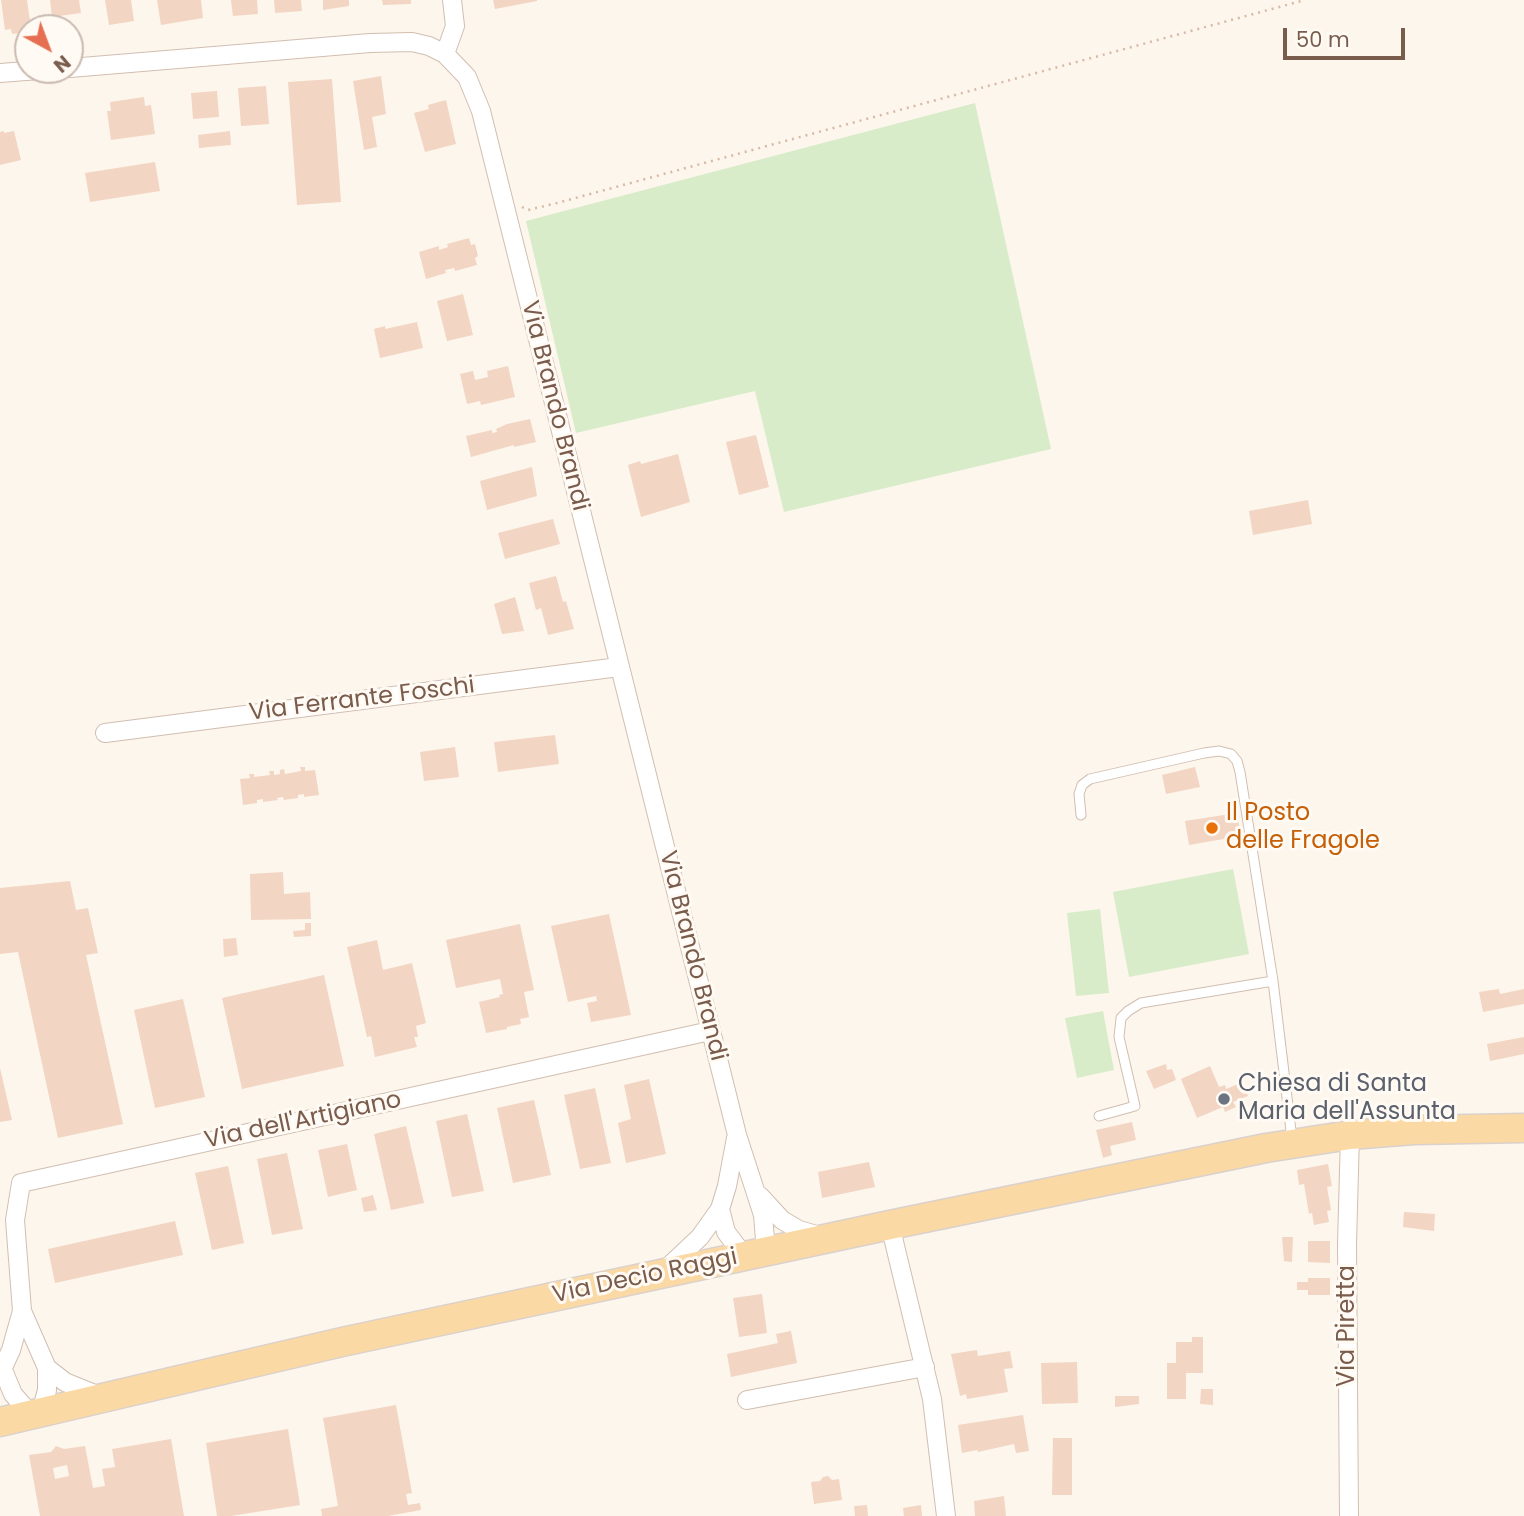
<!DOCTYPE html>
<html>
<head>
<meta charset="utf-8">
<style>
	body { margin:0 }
	#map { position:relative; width:1524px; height:1516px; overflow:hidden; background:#fdf6ec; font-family:Poppins,sans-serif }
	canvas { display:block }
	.north { position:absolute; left:14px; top:14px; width:70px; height:70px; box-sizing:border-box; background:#fffaf3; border:2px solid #cabbb1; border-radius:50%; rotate:139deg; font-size:19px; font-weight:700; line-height:28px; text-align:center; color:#7a5c4d }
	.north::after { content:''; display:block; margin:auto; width:24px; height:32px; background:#e76f51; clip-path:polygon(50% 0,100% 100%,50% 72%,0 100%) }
	.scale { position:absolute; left:1283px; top:28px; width:122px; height:32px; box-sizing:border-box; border:4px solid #7a5c4d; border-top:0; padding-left:9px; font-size:21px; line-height:24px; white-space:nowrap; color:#7a5c4d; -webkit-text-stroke:5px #fffaf3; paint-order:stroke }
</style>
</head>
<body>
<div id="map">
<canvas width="1524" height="1516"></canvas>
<div class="north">N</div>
<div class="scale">50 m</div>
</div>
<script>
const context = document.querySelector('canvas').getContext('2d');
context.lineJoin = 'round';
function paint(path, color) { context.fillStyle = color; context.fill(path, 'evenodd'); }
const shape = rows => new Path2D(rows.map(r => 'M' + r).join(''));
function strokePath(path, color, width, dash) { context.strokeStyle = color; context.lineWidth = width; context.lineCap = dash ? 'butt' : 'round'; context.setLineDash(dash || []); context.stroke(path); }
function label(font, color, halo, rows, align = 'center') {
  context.font = font + ' Poppins,sans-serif'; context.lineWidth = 6; context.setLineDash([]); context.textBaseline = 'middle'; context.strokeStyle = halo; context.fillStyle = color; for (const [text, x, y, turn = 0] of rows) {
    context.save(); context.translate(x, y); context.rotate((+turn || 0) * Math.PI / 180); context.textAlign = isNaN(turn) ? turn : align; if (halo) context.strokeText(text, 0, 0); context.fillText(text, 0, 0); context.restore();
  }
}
const green = shape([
	[975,103,1051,449,784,512,755,391,576,433,526,221],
	[1233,869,1249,954,1129,977,1113,892],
	[1100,909,1109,993,1076,996,1067,913],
	[1103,1011,1114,1070,1077,1078,1065,1018]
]);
const building = shape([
	[1,0,27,0,31,28,28,28,28,32,12,34,11,29,5,30],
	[50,0,79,0,81,13,52,17],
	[105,0,131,0,134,21,109,25],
	[157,0,201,0,203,18,161,25],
	[231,0,257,0,258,14,233,16],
	[274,0,301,0,302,11,275,13],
	[323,0,349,0,349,6,323,10],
	[382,0,411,0,411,4,383,5],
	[493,0,537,0,537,1,495,9],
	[381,76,386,114,372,117,377,147,364,150,353,81],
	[332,79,341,202,297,205,288,82],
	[266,86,269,124,241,126,238,88],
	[217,91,219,117,193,119,191,93],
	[144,97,145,106,151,105,155,134,111,140,107,111,111,111,110,102],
	[446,100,456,144,425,152,414,113,429,109,428,105],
	[4,131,4,133,14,131,21,160,0,165,0,132],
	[230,131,231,145,199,148,198,135],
	[155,162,160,191,90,202,85,173],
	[469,238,471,245,475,244,478,256,475,258,477,265,455,271,454,268,445,270,446,273,426,279,419,252,439,246,439,250,448,247,447,244],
	[463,294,473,335,447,341,437,301],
	[417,322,423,348,380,358,374,329,385,326,385,329],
	[508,366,515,397,481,405,480,401,467,404,460,374,473,371,475,380,488,377,487,371],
	[530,419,536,442,514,447,514,445,471,457,466,436,492,430,492,433,497,432,496,429,507,424],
	[756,435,769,487,739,495,726,442],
	[678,454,690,502,641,517,628,465,640,461,641,464],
	[532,467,537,496,487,510,480,481],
	[1308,500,1312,524,1253,535,1249,511],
	[553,519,560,544,505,559,498,533],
	[556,576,563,602,566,601,574,629,548,635,541,608,536,610,529,583],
	[515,597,524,631,502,634,494,604],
	[555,735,559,764,498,772,494,742],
	[455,747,459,777,424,781,420,752],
	[300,767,305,767,305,771,315,770,319,795,304,797,304,794,298,795,298,798,284,800,283,797,277,798,278,800,263,802,263,799,257,800,257,803,243,805,240,779,250,778,249,774,254,774,254,777,270,775,269,771,274,771,274,775,280,774,280,770,284,769,285,774,301,771],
	[1195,767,1200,787,1166,794,1162,775],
	[1237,813,1241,836,1189,845,1185,821],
	[283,872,284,894,310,892,311,919,251,920,250,874],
	[70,881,76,910,88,908,98,953,86,955,123,1124,58,1138,18,952,0,954,0,888],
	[609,914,631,1015,591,1022,587,1003,597,1001,596,996,568,1002,551,926],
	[305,923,311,923,311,936,294,937,293,931,305,930],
	[520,924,534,990,524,992,529,1017,520,1019,521,1024,507,1027,507,1029,486,1033,479,1002,500,997,499,995,503,994,500,979,456,988,446,940],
	[236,938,238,955,224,957,223,939],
	[377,940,383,970,412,963,426,1023,416,1026,418,1037,414,1037,417,1047,375,1057,371,1036,367,1037,347,947],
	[324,975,344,1066,242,1089,222,998],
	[1499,989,1500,994,1524,989,1524,1004,1483,1012,1479,992],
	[183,999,205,1097,155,1108,134,1010],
	[1524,1037,1524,1054,1490,1061,1487,1044],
	[1166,1064,1167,1070,1172,1069,1176,1080,1154,1089,1146,1071],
	[1210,1066,1219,1087,1225,1085,1226,1089,1243,1082,1248,1096,1233,1102,1236,1107,1225,1112,1223,1107,1197,1118,1181,1079],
	[0,1068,12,1120,0,1122],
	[649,1079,666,1154,626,1163,618,1123,631,1119,624,1085],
	[595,1088,611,1163,580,1169,564,1095],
	[534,1100,551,1175,513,1183,497,1108],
	[467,1114,484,1191,452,1197,436,1121],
	[1132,1122,1136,1140,1110,1146,1112,1155,1103,1158,1096,1130],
	[406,1126,424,1203,391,1210,374,1134],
	[347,1144,357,1190,328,1197,318,1150],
	[287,1153,303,1229,272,1235,257,1159],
	[869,1162,875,1187,822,1198,818,1172],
	[1328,1164,1332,1186,1327,1187,1331,1210,1327,1211,1329,1222,1314,1225,1312,1213,1309,1214,1304,1184,1299,1185,1297,1170],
	[228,1166,244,1243,212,1250,195,1173],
	[373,1195,377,1210,364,1212,361,1198],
	[1404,1212,1435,1214,1434,1231,1403,1227],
	[175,1221,183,1255,55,1283,48,1249],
	[1282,1237,1293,1237,1292,1262,1284,1261],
	[1308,1241,1330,1241,1330,1263,1308,1262],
	[1308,1278,1330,1278,1330,1295,1308,1295,1308,1290,1297,1290,1297,1282,1308,1282],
	[762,1294,767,1333,739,1337,733,1298],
	[791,1331,797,1363,731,1377,727,1354,778,1343,776,1334],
	[1192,1337,1203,1337,1203,1373,1186,1373,1186,1399,1167,1399,1167,1363,1176,1363,1176,1342,1192,1342],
	[977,1350,978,1356,1010,1351,1013,1368,1004,1369,1008,1392,967,1399,966,1394,960,1396,951,1354],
	[1077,1362,1078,1403,1042,1404,1041,1363],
	[1201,1389,1213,1389,1213,1405,1200,1404],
	[1115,1396,1139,1396,1139,1404,1115,1407],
	[396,1405,412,1493,406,1494,408,1505,420,1503,421,1510,388,1516,322,1516,321,1509,338,1506,323,1418],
	[1023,1415,1029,1451,1016,1453,1014,1444,978,1452,977,1450,962,1453,958,1425],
	[288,1429,300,1505,231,1516,217,1516,206,1443],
	[1053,1438,1072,1438,1072,1495,1052,1495],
	[171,1439,184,1516,40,1516,29,1455,51,1452,56,1446,64,1449,85,1446,93,1488,105,1486,102,1469,115,1467,112,1449],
	[67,1465,69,1476,55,1479,53,1468],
	[828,1476,832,1480,839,1479,842,1500,814,1504,811,1482,820,1481,823,1477],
	[1004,1496,1006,1516,975,1516,974,1501],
	[867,1505,868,1516,855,1516,854,1506],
	[921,1505,922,1516,904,1516,903,1508]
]);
const path = shape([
	[522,207,528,210,557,203,1305,0]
]);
const lane = shape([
	[1081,815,1079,794,1082,785,1090,779,1204,753,1219,751,1231,754,1237,761,1240,772,1273,981],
	[1099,1116,1135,1106,1119,1037,1121,1018,1128,1011,1141,1003,1273,981,1292,1139]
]);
const street = shape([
	[445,54,455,26,452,0],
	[70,68,370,43,412,42,429,46,445,54,467,77,481,111,737,1135,763,1215,766,1252],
	[0,73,39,70],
	[105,733,619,667],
	[760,1196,782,1220,799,1230,820,1236],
	[720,1209,726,1232,744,1256],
	[890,1225,932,1399,946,1516],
	[666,1269,700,1237,720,1209,727,1186,736,1138],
	[22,1311,47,1368,47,1390,41,1412],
	[47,1368,65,1382,102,1397],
	[3,1370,13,1394,31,1415],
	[0,1374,11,1350,22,1311,15,1220,21,1183,710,1031],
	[747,1400,925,1367],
	[1349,1516,1347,1244,1350,1135]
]);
const primary = shape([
	[0,1422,342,1342,890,1225,1266,1148,1350,1135,1414,1130,1524,1128]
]);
const markers = [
	[1212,828,7,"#e8710a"],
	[1224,1099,7,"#6b7280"]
];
const streetNames = [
	["Via Brando Brandi",554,406,76],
	["Via Ferrante Foschi",362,700,-7],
	["Via Brando Brandi",692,956,76],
	["Via dell'Artigiano",303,1121,-12],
	["Via Decio Raggi",645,1277,-12],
	["Via Piretta",1348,1326,-90]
];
const foodNames = [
	["Il Posto",1226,814],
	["delle Fragole",1226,842]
];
const worshipNames = [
	["Chiesa di Santa",1238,1085],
	["Maria dell'Assunta",1238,1113]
];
paint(green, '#d8ecc9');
paint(building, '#f3d5c3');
strokePath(lane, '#d1beb0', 11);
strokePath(street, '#d1beb0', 20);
strokePath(primary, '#dad1cd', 31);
strokePath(path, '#d9b8a5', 2.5, [2, 5]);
strokePath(lane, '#fff', 9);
strokePath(street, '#fff', 18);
strokePath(primary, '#fbd9a5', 28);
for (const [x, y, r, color] of markers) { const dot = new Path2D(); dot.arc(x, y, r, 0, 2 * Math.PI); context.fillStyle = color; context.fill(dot); strokePath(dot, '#fffaf3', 2.5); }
label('24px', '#7a5c4d', '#fffaf3', streetNames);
label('24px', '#c56008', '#fffaf3', foodNames, 'left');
label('24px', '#5b616d', '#fffaf3', worshipNames, 'left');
</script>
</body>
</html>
